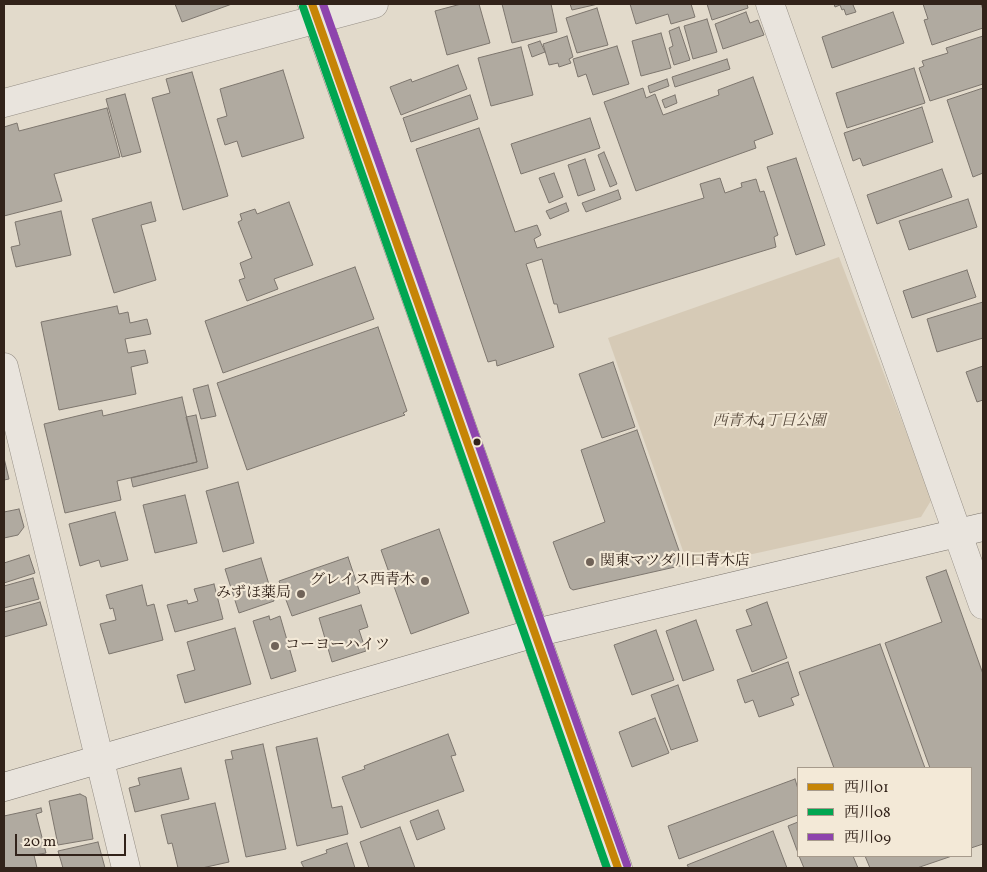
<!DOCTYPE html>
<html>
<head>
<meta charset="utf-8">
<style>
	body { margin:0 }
	#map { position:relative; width:987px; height:872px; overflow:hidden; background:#e2dacb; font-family:Vollkorn,"Noto Serif JP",serif }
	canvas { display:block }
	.frame { position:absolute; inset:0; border:5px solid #32231a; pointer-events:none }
	.legend { position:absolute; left:797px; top:767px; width:175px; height:90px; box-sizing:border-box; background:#f3e9d7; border:1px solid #a69a8b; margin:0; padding:6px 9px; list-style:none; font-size:15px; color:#32231a }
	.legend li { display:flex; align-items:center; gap:10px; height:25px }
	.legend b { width:25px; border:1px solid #a69a8b }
	.scale { position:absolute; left:15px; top:834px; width:111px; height:22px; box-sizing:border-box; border:2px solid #32231a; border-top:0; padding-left:6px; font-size:15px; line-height:18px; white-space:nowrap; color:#32231a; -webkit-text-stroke:4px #f3e9d7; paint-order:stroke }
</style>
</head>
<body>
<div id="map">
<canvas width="987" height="872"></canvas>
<div class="frame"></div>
<ul class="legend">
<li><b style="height:6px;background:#c68506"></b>西川01</li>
<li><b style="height:6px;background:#00a651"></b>西川08</li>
<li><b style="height:6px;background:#8e44ad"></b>西川09</li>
</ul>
<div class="scale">20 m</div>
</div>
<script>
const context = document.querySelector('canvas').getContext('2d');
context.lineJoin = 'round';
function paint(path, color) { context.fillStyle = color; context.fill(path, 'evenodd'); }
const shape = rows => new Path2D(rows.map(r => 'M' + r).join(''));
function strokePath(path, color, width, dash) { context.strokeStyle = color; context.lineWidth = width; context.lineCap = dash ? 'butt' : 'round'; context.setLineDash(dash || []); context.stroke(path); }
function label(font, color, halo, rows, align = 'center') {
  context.font = font + ' Vollkorn,"Noto Serif JP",serif'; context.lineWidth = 4.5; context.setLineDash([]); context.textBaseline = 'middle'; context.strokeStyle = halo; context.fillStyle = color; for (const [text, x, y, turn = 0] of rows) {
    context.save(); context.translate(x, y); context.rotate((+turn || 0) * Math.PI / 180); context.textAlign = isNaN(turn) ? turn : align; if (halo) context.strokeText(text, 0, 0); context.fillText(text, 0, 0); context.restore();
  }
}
const green = shape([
	[839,257,932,499,921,517,689,568,608,338]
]);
const building = shape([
	[175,4,232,4,182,22,175,4],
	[461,4,479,4,490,43,447,55,435,11,461,4],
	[502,4,551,4,557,32,512,43,502,4],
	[570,4,598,4,572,10,570,4],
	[630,4,691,4,695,17,671,24,668,14,636,24,630,4],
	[707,4,747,4,748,8,712,20,707,4],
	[834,4,856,4,853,5,856,12,846,15,844,9,842,10,840,5,835,7,834,4],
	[923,4,981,4,983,10,983,28,932,45,924,20,928,19,923,4],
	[597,8,608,45,577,53,566,18,597,8],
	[746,12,750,23,758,20,764,35,723,49,715,24,746,12],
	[893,12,904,43,832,68,822,37,893,12],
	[707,19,717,52,693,59,684,26,707,19],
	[679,27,690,60,674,65,669,48,673,46,669,31,679,27],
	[661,33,671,68,641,76,632,41,661,33],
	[567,36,573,57,569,59,571,63,559,67,558,63,549,65,543,44,567,36],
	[983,36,983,84,930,101,919,68,924,66,922,61,948,53,946,48,983,36],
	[540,41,545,52,532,57,528,45,540,41],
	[617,46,629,84,593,95,586,74,578,77,573,59,617,46],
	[521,47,533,95,491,106,478,58,521,47],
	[727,59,730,69,675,87,672,77,727,59],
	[458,65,467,89,401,115,390,87,411,79,412,82,458,65],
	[914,68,925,103,847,128,836,93,914,68],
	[283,70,304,138,242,157,237,141,225,145,217,119,227,116,220,89,283,70],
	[192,72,228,196,183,210,152,98,170,93,166,79,192,72],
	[753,77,773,134,754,141,756,148,636,191,604,102,643,88,646,98,655,94,663,115,719,95,718,90,753,77],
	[667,79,669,86,650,93,648,86,667,79],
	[983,88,983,173,973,177,947,100,983,88],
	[125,94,141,152,122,157,106,99,125,94],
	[470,95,478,119,411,142,403,118,470,95],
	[675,95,677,103,665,108,662,100,675,95],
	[922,107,933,142,863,166,860,158,853,161,844,133,922,107],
	[107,108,120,157,54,174,62,201,4,216,4,127,17,123,19,131,107,108],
	[590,118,600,148,521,174,511,144,590,118],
	[479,128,515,232,537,225,541,235,534,239,537,248,704,198,700,184,720,178,725,193,742,187,741,183,756,179,760,192,764,191,778,235,774,237,776,247,559,313,557,304,554,304,542,259,526,264,554,347,497,366,496,360,488,362,416,149,479,128],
	[604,152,617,184,610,187,598,155,604,152],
	[796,158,825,245,796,255,767,167,796,158],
	[585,159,595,190,578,196,568,165,585,159],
	[942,169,952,197,877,224,867,195,942,169],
	[554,173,563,197,549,203,539,178,554,173],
	[618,190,621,199,586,212,582,203,618,190],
	[968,199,977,227,909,250,899,221,968,199],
	[151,202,156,221,141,225,156,280,114,293,92,219,151,202],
	[289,202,313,265,274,279,278,289,247,301,239,280,245,278,240,263,252,258,238,222,242,220,240,214,255,209,257,214,289,202],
	[566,203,569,211,550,219,546,211,566,203],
	[61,211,71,255,16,267,11,247,20,245,15,222,61,211],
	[355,267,374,319,223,373,205,321,355,267],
	[967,270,976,297,912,318,903,291,967,270],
	[983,302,983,338,937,352,927,319,983,302],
	[117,306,119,314,128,312,130,323,147,319,151,334,125,339,128,353,145,350,148,363,131,367,136,394,59,410,41,322,117,306],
	[378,327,407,411,403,413,405,415,247,470,217,383,378,327],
	[613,362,635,427,602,438,579,374,613,362],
	[983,366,983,400,977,402,966,372,983,366],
	[208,385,216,416,201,419,193,389,208,385],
	[182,397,197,462,117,481,121,500,65,513,44,424,102,410,103,416,182,397],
	[196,415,208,468,133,487,131,478,197,462,186,417,196,415],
	[637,430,684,565,573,590,570,588,553,542,605,522,581,450,637,430],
	[4,458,9,479,4,480,4,458],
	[238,482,254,543,223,552,206,491,238,482],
	[185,495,197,543,155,553,143,505,185,495],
	[19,509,24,527,18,535,4,538,4,512,19,509],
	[115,512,128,560,101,567,99,560,80,566,69,524,115,512],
	[439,529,469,613,411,634,381,550,439,529],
	[29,555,35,573,4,583,4,563,29,555],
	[348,557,360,593,292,616,279,581,348,557],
	[261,558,274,601,239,613,225,569,261,558],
	[946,570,983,674,983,844,971,848,971,768,930,768,885,643,942,622,926,577,946,570],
	[33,578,39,599,4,608,4,586,33,578],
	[214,584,223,619,175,632,167,605,187,600,188,604,198,601,194,589,214,584],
	[142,585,147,606,154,604,163,640,109,654,100,624,116,620,113,608,110,609,106,595,142,585],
	[40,602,47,625,4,637,4,612,40,602],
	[767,602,787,658,752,672,736,630,752,625,746,610,767,602],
	[361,605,368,627,359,630,366,651,332,662,319,618,361,605],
	[269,616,270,620,280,616,296,671,271,679,253,621,269,616],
	[696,620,714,670,683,681,666,631,696,620],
	[235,628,251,684,185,703,177,675,195,670,187,642,235,628],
	[656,630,674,680,632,695,614,645,656,630],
	[880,644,925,768,834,768,799,672,880,644],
	[788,662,799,695,791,698,794,705,759,717,753,700,745,703,737,680,788,662],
	[678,685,698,741,671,750,651,695,678,685],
	[655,718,669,753,632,767,619,732,655,718],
	[448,734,456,755,451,756,464,791,361,828,342,777,365,769,364,766,448,734],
	[317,738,332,808,342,806,348,834,297,846,276,747,317,738],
	[263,744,286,849,246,857,225,760,233,759,231,751,263,744],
	[181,768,189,799,135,812,129,788,140,785,138,778,181,768],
	[795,779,798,789,798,815,679,859,668,826,795,779],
	[80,794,86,797,93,839,58,845,49,801,80,794],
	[215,803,229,862,202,868,178,868,172,843,168,844,161,815,215,803],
	[41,808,42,812,36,814,46,853,34,855,37,868,4,868,4,816,41,808],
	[438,810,445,829,417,840,410,821,438,810],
	[798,822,798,853,788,826,798,822],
	[400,827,415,868,369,868,360,842,400,827],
	[773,831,787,868,689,868,687,865,773,831],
	[98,842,105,868,63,868,58,851,98,842],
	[347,843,355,868,304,868,301,862,327,853,326,850,347,843],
	[799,856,853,856,858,868,804,868,799,856],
	[865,856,952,856,917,868,870,868,865,856]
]);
const street = shape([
	[770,4,983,605],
	[4,103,374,4],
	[4,367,126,868]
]);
const secondary = shape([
	[312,4,618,868],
	[4,787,535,633,983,527]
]);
const bus1 = shape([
	[312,4,618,868]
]);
const bus2 = shape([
	[303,7,607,868]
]);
const bus3 = shape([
	[323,4,627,865]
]);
const markers = [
	[477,442,4.5,"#32231a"],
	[590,562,5,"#706358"],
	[425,581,5,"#706358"],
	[301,594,5,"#706358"],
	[275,646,5,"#706358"]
];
const parkNames = [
	["西青木4丁目公園",769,422]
];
const poiNames = [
	["関東マツダ川口青木店",600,562],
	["グレイス西青木",415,581,"right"],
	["みずほ薬局",291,594,"right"],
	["コーヨーハイツ",285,646]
];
paint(green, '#d6cab6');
paint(building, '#b0aaa0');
strokePath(building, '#7d766e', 1);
strokePath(street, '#968f86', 29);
strokePath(secondary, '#7d766e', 29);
strokePath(street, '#e9e4dd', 28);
strokePath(secondary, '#e9e4dd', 28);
strokePath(bus1, '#c68506', 8);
strokePath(bus2, '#00a651', 8);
strokePath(bus3, '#8e44ad', 8);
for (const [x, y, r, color] of markers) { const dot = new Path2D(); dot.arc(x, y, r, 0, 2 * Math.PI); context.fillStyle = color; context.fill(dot); strokePath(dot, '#f3e9d7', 2); }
label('italic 15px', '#584a3d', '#f3e9d7', parkNames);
label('15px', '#32231a', '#f3e9d7', poiNames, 'left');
</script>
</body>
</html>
